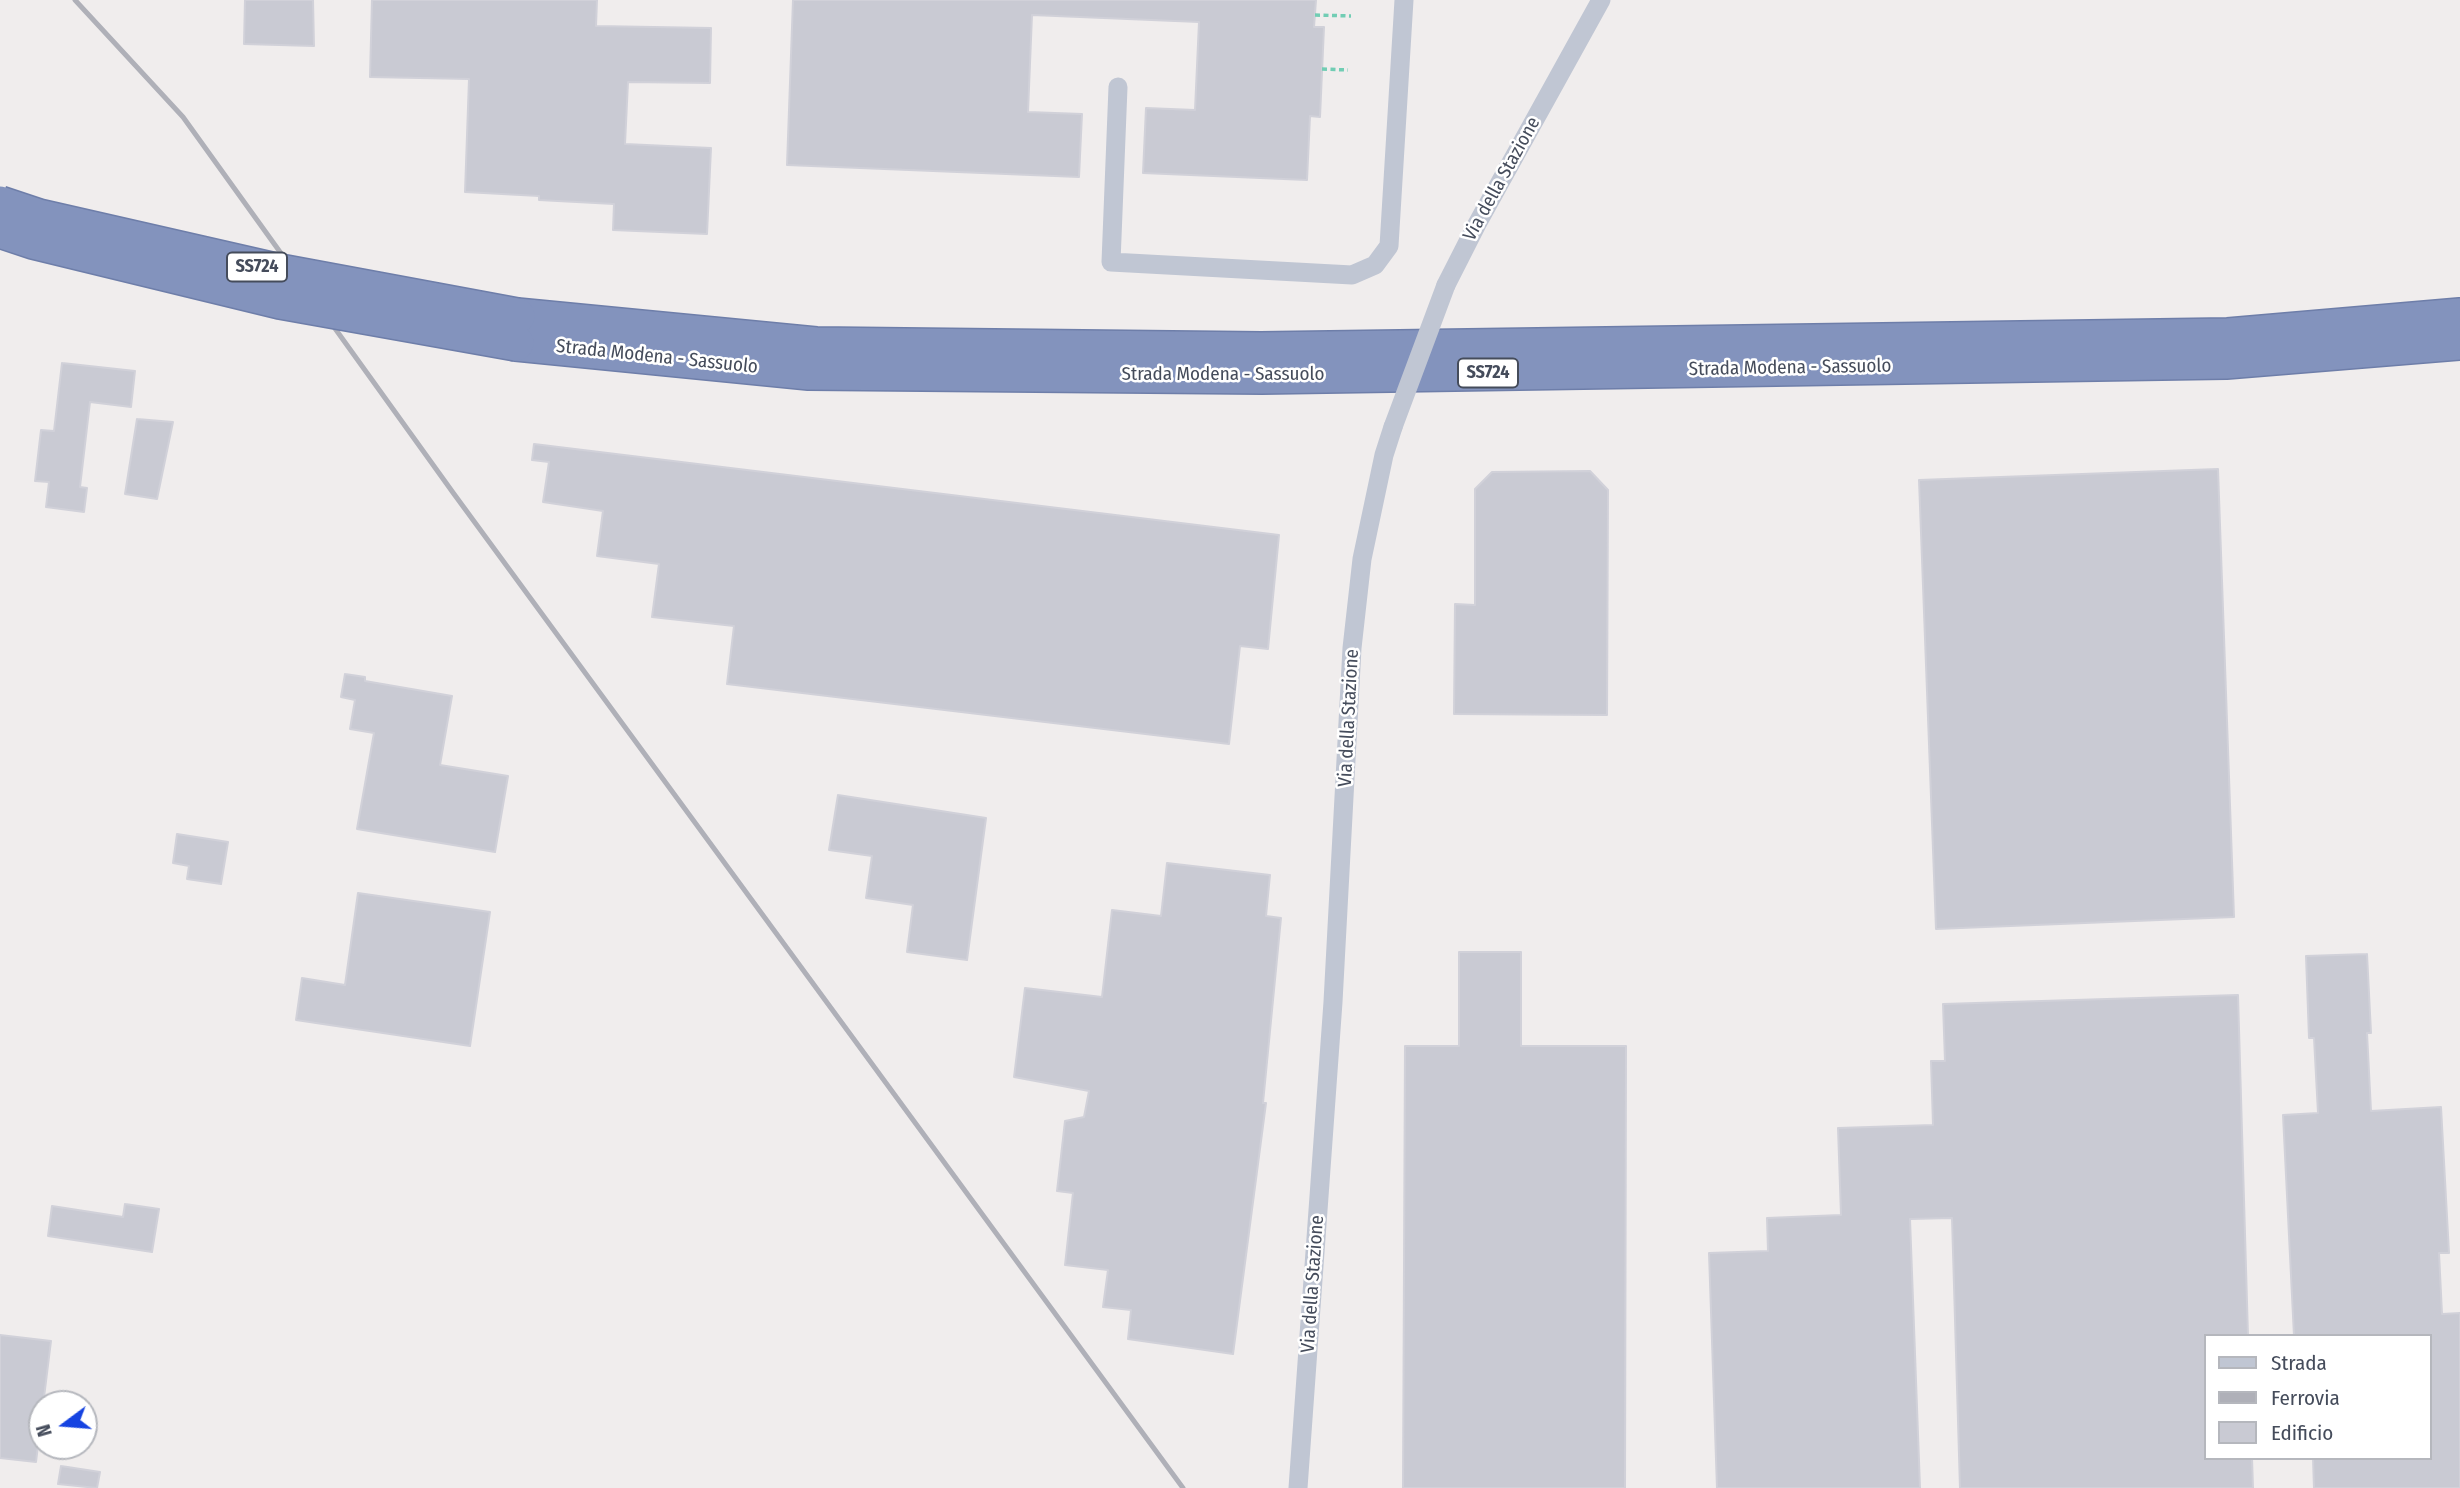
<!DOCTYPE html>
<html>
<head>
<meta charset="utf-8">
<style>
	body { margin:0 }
	#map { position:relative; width:2460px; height:1488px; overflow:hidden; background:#f0eded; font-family:"Fira Sans Condensed",sans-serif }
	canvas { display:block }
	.legend { position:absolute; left:2204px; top:1334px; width:228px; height:126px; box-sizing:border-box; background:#fff; border:2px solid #b5b7bd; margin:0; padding:9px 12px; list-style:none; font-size:21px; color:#454c5b }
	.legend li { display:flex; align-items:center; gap:14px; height:35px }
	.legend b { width:35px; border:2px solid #b5b7bd }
	.north { position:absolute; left:28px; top:1390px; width:70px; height:70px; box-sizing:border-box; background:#fff; border:2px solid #b5b7bd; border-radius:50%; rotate:254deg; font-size:19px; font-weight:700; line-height:28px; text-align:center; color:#454c5b }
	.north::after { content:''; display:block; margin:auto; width:24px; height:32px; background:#1543e1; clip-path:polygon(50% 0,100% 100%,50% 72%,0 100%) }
</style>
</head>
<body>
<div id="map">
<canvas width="2460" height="1488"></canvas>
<ul class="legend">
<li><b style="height:9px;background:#c0c6d3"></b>Strada</li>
<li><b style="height:9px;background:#afb0b8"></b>Ferrovia</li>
<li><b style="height:19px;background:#c9cad3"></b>Edificio</li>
</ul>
<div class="north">N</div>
</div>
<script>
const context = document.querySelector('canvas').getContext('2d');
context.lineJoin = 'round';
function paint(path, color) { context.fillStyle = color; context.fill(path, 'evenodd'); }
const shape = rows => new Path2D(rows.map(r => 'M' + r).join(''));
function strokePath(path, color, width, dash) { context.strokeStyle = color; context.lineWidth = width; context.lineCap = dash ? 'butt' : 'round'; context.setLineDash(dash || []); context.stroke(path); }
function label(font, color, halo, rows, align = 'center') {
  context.font = font + ' "Fira Sans Condensed",sans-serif'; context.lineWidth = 5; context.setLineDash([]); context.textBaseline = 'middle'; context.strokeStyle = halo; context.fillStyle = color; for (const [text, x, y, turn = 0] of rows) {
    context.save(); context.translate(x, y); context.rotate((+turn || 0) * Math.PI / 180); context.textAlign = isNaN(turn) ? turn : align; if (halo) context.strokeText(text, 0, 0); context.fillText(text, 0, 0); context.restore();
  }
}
const building = shape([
	[245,0,313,0,314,46,244,44,245,0],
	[372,0,597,0,596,26,711,28,710,83,628,82,625,144,711,148,707,234,613,230,614,204,539,200,539,196,465,192,469,79,370,77,372,0],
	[793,0,1316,0,1314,27,1324,27,1320,117,1310,116,1307,180,1143,173,1146,108,1195,110,1199,22,1032,15,1028,112,1082,114,1079,177,787,165,793,0],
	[62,363,135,371,131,407,90,402,80,487,87,488,84,512,46,507,49,482,35,481,41,430,54,431,62,363],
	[137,419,173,422,157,499,125,494,137,419],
	[534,444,1279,535,1268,649,1240,646,1229,744,727,684,734,626,652,617,659,564,597,556,603,511,543,502,549,462,532,460,534,444],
	[2218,469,2234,917,1936,929,1919,480,2218,469],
	[1590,471,1608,490,1607,715,1454,714,1455,604,1475,605,1475,489,1492,472,1590,471],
	[345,674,365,677,365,681,452,696,440,765,508,776,495,852,357,829,374,733,350,729,355,700,341,697,345,674],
	[838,795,986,818,967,960,907,952,913,905,866,898,872,856,829,850,838,795],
	[177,834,228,842,221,884,187,879,189,866,173,863,177,834],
	[1167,863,1270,875,1266,916,1281,918,1263,1103,1266,1103,1233,1354,1128,1339,1131,1310,1103,1307,1108,1270,1065,1265,1073,1193,1057,1191,1065,1121,1084,1117,1089,1091,1014,1077,1025,988,1102,997,1112,910,1161,916,1167,863],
	[358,893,490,912,470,1046,296,1020,302,978,345,985,358,893],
	[1459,952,1521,952,1521,1046,1626,1046,1625,1488,1403,1488,1405,1046,1459,1046,1459,952],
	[2367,954,2371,1033,2367,1033,2371,1111,2441,1107,2449,1253,2439,1253,2442,1314,2460,1313,2460,1488,2314,1488,2313,1458,2430,1458,2430,1336,2294,1336,2283,1115,2318,1113,2314,1038,2309,1038,2306,956,2367,954],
	[2238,995,2248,1336,2206,1336,2206,1458,2252,1458,2253,1488,1960,1488,1952,1218,1910,1219,1920,1488,1717,1488,1709,1253,1768,1251,1767,1218,1841,1215,1838,1128,1933,1125,1931,1061,1945,1061,1943,1004,2238,995],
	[125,1204,159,1209,152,1252,48,1236,52,1206,123,1217,125,1204],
	[0,1335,51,1341,36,1462,0,1458,0,1335],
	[61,1466,100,1472,97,1488,58,1484,61,1466]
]);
const path = shape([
	[1315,15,1351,16],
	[1322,69,1348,70]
]);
const street = shape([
	[1118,87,1111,262,1352,275,1375,265,1389,246,1404,0],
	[1446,285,1477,224,1601,0],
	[1298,1488,1333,1002,1352,648,1362,559,1384,455,1393,427]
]);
const highway = shape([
	[517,316,816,345,1261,350,2228,336,2460,316],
	[516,343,809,372,1262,376,2226,361,2460,342]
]);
const rail = shape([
	[75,0,183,117,454,494,1183,1488]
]);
const streetBridge = shape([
	[1393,427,1446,285]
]);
const highwayBridge = shape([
	[0,204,39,217,280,272,517,316],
	[0,230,33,241,280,301,516,343]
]);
const shields = [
	[257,267,60],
	[1488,373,60]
];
const shieldNames = [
	["SS724",257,267],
	["SS724",1488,373]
];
const streetNames = [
	["Via della Stazione",1502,179,-61],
	["Strada Modena - Sassuolo",657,357,6],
	["Strada Modena - Sassuolo",1790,368,-1],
	["Strada Modena - Sassuolo",1223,375],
	["Via della Stazione",1349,718,-87],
	["Via della Stazione",1313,1284,-86]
];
paint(building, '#c9cad3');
strokePath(building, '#d1d1d9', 2);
strokePath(highway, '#6e7ea9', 38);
strokePath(path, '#71cdb4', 3.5, [5, 3.5]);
strokePath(street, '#c0c6d3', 19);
strokePath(highway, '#8393bd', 35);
strokePath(rail, '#afb0b8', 5);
strokePath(highwayBridge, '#6e7ea9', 38, []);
strokePath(streetBridge, '#c0c6d3', 19);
strokePath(highwayBridge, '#8393bd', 35);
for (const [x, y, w] of shields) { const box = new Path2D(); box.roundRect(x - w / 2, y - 14.5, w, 29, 5); context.fillStyle = '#fff'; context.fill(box); strokePath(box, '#454c5b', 2); }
label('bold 18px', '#454c5b', null, shieldNames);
label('19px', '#454c5b', '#fff', streetNames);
</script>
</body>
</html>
